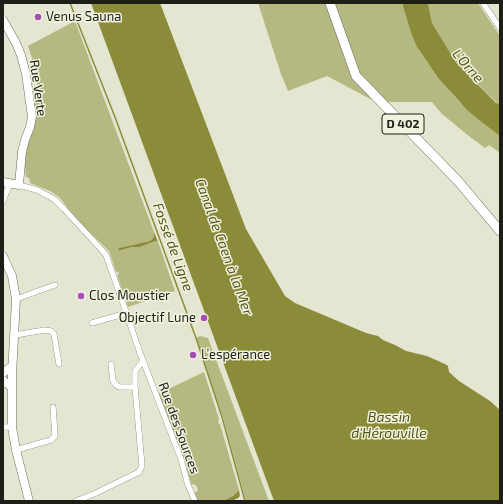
<!DOCTYPE html>
<html>
<head>
<meta charset="utf-8">
<style>
	body { margin:0 }
	#map { position:relative; width:503px; height:504px; overflow:hidden; background:#e5e6d2; font-family:"Exo 2",sans-serif }
	canvas { display:block }
	.frame { position:absolute; inset:0; border:4px solid #1d1e17; pointer-events:none }
</style>
</head>
<body>
<div id="map">
<canvas width="503" height="504"></canvas>
<div class="frame"></div>
</div>
<script>
const context = document.querySelector('canvas').getContext('2d');
context.lineJoin = 'round';
function paint(path, color) { context.fillStyle = color; context.fill(path, 'evenodd'); }
const shape = rows => new Path2D(rows.map(r => 'M' + r).join(''));
function strokePath(path, color, width, dash) { context.strokeStyle = color; context.lineWidth = width; context.lineCap = dash ? 'butt' : 'round'; context.setLineDash(dash || []); context.stroke(path); }
function label(font, color, halo, rows, align = 'center') {
  context.font = font + ' "Exo 2",sans-serif'; context.lineWidth = 3; context.setLineDash([]); context.textBaseline = 'middle'; context.strokeStyle = halo; context.fillStyle = color; for (const [text, x, y, turn = 0] of rows) {
    context.save(); context.translate(x, y); context.rotate((+turn || 0) * Math.PI / 180); context.textAlign = isNaN(turn) ? turn : align; if (halo) context.strokeText(text, 0, 0); context.fillText(text, 0, 0); context.restore();
  }
}
const green = shape([
	[258,3,402,3,411,33,420,52,438,78,459,102,484,124,500,136,500,153,489,145,485,148,465,133,441,113,432,102,376,102,327,76,288,91,281,74],
	[428,3,478,3,500,36,500,104,497,103,457,64,432,23],
	[75,21,154,232,154,237,150,241,119,248,118,251,132,247,140,247,157,241,159,244,175,291,128,307,117,275,119,274,118,272,116,272,109,251,78,221,59,197,50,191,30,183,29,178,26,177,24,155,32,128,34,127,35,126,33,98,35,90,38,89,33,61,28,46],
	[200,336,208,338,269,501,246,501,223,417,196,338],
	[204,372,219,419,218,423,220,424,239,490,233,496,223,501,197,501,195,496,195,493,198,490,196,485,191,484,185,462,184,462,158,394]
]);
const water = shape([
	[91,3,160,3,246,229,285,296,295,303,366,333,378,336,383,340,395,345,406,351,427,356,445,364,448,366,449,372,459,381,490,401,500,410,500,501,274,501],
	[402,3,428,3,432,23,457,64,496,103,500,104,500,136,484,124,467,110,438,78,417,47,411,33],
	[154,232,158,242,156,241,140,247,132,247,118,251,119,248,150,241,154,237],
	[239,490,240,496,238,498,232,501,223,501,233,496]
]);
const stream = shape([
	[70,3,115,117,196,338,222,417,245,501]
]);
const street = shape([
	[483,3,500,28],
	[19,185,37,190,54,199,64,209,101,249,106,255,123,303,140,353,181,459,188,485,195,501],
	[3,201,10,183],
	[16,299,55,285],
	[92,323,127,313],
	[15,335,45,330,51,331,54,334,59,364],
	[111,364,113,381,116,385,119,387,135,387],
	[3,427,12,427],
	[16,450,51,440,55,436,53,407],
	[76,501,94,494,139,472,142,466,135,387,135,371,143,361]
]);
const secondary = shape([
	[3,20,16,43,21,55,26,74,32,117,30,127,25,140,22,152,19,185,3,182],
	[3,256,12,276,16,299,12,375,12,427,16,450,29,501],
	[3,373,12,366],
	[3,380,11,387]
]);
const primary = shape([
	[330,3,356,76,458,181,500,231]
]);
const markers = [
	[38,17,4,"#a64db9"],
	[81,296,4,"#a64db9"],
	[204,318,4,"#a64db9"],
	[193,355,4,"#a64db9"]
];
const shields = [
	[403,124,42]
];
const shieldNames = [
	["D 402",403,124]
];
const poiNames = [
	["Venus Sauna",46,17],
	["Clos Moustier",89,296],
	["Objectif Lune",196,318,"right"],
	["L’espérance",201,355]
];
const streetNames = [
	["Rue Verte",38,88,82],
	["Rue des Sources",179,428,70]
];
const waterNames = [
	["L'Orne",468,66,49],
	["Fossé de Ligne",173,247,70],
	["Canal de Caen à la Mer",224,247,70],
	["Bassin",389,417],
	["d'Hérouville",389,433]
];
paint(green, '#b5b880');
paint(water, '#8a8c39');
strokePath(stream, '#8a8c39', 1.5);
strokePath(street, '#6a6b5a', 6);
strokePath(secondary, '#6a6b5a', 9);
strokePath(primary, '#6a6b5a', 10);
strokePath(street, '#fff', 5.5);
strokePath(secondary, '#fff', 8);
strokePath(primary, '#fff', 9);
for (const [x, y, r, color] of markers) { const dot = new Path2D(); dot.arc(x, y, r, 0, 2 * Math.PI); context.fillStyle = color; context.fill(dot); strokePath(dot, '#f2f3df', 1.5); }
for (const [x, y, w] of shields) { const box = new Path2D(); box.roundRect(x - w / 2, y - 10, w, 20, 3); context.fillStyle = '#f2f3df'; context.fill(box); strokePath(box, '#1d1e17', 1); }
label('bold 12px', '#1d1e17', null, shieldNames);
label('13px', '#1d1e17', '#f2f3df', poiNames, 'left');
label('13px', '#1d1e17', '#f2f3df', streetNames);
label('italic 14px', '#535417', '#f2f3df', waterNames);
</script>
</body>
</html>
